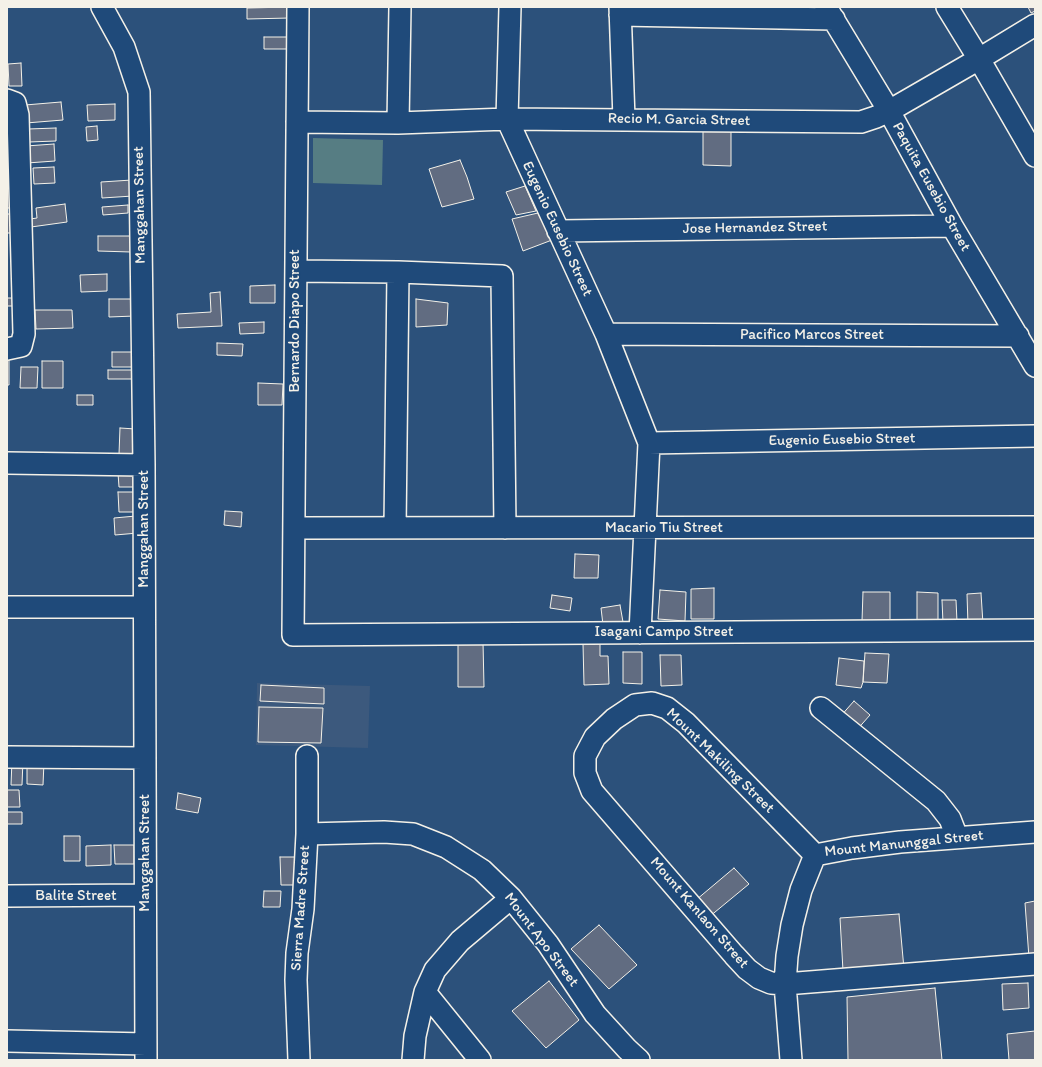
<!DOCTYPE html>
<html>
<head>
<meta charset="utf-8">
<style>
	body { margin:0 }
	#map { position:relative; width:1042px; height:1067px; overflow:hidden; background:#2c517b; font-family:Itim,sans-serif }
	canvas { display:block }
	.frame { position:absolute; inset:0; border:8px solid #f4f1e8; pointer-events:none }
</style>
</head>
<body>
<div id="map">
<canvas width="1042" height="1067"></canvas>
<div class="frame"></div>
</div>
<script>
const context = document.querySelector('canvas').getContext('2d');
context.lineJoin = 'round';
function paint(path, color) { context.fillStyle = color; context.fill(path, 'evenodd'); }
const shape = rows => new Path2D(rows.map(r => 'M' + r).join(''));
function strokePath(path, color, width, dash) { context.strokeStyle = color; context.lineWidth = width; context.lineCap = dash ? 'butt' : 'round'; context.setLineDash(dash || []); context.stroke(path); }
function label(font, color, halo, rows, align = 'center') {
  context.font = font + ' Itim,sans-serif'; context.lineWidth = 3; context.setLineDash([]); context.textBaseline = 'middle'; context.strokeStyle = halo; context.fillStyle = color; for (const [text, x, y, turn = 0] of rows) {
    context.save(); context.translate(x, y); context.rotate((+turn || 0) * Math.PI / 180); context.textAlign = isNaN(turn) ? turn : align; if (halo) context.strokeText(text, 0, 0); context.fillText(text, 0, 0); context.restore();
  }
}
const built = shape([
	[257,683,370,686,368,748,256,745]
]);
const green = shape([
	[313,138,383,140,382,185,313,183]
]);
const building = shape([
	[290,7,290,18,247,19,247,8,290,7],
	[1028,7,1035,7,1035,11,1031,13,1028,7],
	[264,37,290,37,290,49,264,49,264,37],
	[21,63,22,86,9,86,8,64,21,63],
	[61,102,63,120,26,123,25,105,61,102],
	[115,104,115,120,88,121,87,105,115,104],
	[7,115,11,115,11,136,7,136,7,115],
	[97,126,98,140,87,141,86,127,97,126],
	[56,128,56,141,29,142,28,129,56,128],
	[703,129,731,130,731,166,703,165,703,129],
	[7,141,12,141,13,159,7,159,7,141],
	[54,144,55,161,27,163,26,146,54,144],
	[460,160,467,177,474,199,442,207,429,169,460,160],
	[54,167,55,183,34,184,33,168,54,167],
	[132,180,133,196,102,198,101,182,132,180],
	[12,186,12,208,7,208,7,187,12,186],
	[525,186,536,211,516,215,506,192,525,186],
	[65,204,67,222,31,227,30,219,37,218,36,208,65,204],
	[128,205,128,213,103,215,102,207,128,205],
	[538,213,552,240,523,251,512,219,538,213],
	[7,214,11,214,11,233,7,233,7,214],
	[98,236,131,236,131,252,98,251,98,236],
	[107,274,107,291,81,292,80,275,107,274],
	[275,285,275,303,250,303,250,286,275,285],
	[220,292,222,326,178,328,177,314,211,312,210,293,220,292],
	[7,298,17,298,17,306,7,306,7,298],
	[109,299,135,299,135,316,109,317,109,299],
	[416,299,448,303,447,325,416,327,416,299],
	[35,310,72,310,73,328,36,329,35,310],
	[264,322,264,333,240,334,239,323,264,322],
	[217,343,243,344,242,356,217,355,217,343],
	[112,352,134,352,134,367,112,367,112,352],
	[7,359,9,359,9,385,7,385,7,359],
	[42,361,63,361,63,388,42,388,42,361],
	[21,367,38,367,37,388,20,388,21,367],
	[108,370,136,370,136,379,108,379,108,370],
	[258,383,283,384,282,405,258,405,258,383],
	[77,395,93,395,93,405,77,405,77,395],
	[120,428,136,429,135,454,119,454,120,428],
	[118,473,136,473,136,487,119,487,118,473],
	[118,492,134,492,135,512,119,512,118,492],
	[225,511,242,512,241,527,224,525,225,511],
	[136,516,138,533,115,535,114,518,136,516],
	[575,554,599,555,598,578,574,578,575,554],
	[714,588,714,619,691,619,691,589,714,588],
	[660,590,686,592,685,621,658,619,660,590],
	[863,592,890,592,890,622,862,621,863,592],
	[917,592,938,593,938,624,917,624,917,592],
	[981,593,983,624,968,625,967,594,981,593],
	[552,595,572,598,570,611,550,608,552,595],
	[942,600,956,600,957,622,943,623,942,600],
	[620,605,623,622,603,625,601,608,620,605],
	[458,642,483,642,484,687,458,687,458,642],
	[600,643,600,656,608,656,609,684,584,685,583,644,600,643],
	[623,652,642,652,642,684,623,683,623,652],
	[865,653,889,654,887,683,863,682,865,653],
	[660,655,681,655,682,685,661,686,660,655],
	[839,658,864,661,863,682,861,688,836,685,839,658],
	[261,685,324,688,324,704,260,701,261,685],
	[854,701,870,715,855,732,839,718,854,701],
	[259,707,323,708,321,743,258,742,259,707],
	[12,760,23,760,22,785,11,785,12,760],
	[27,761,44,762,43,785,27,784,27,761],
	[7,790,19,790,20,807,7,807,7,790],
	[178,793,201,798,198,813,176,809,178,793],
	[7,812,22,812,22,824,7,824,7,812],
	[64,836,80,836,80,861,64,861,64,836],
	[111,845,111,865,86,866,86,846,111,845],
	[114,845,134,845,134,864,115,864,114,845],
	[280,857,299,857,300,885,281,885,280,857],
	[734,868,749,884,709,917,696,900,734,868],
	[264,891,281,891,280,907,263,907,264,891],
	[1035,901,1035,958,1029,958,1025,903,1035,901],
	[899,914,904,969,843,971,840,918,899,914],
	[599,925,637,965,609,989,571,949,599,925],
	[549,981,579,1020,546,1048,512,1011,549,981],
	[1028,983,1029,1008,1003,1010,1002,984,1028,983],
	[935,988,942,1060,848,1060,847,997,935,988],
	[1035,1031,1035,1060,1009,1060,1007,1034,1035,1031]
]);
const minor = shape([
	[102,7,124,47,139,92,144,465,146,1060],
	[298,7,293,635,1035,630],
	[510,7,507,119,606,334,649,443,640,633],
	[620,7,624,119],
	[826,7,889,111,952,226,1035,366],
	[947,7,979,59,1035,156],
	[620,15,834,19],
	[7,100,15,103,18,115,24,334,21,346,7,349],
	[297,122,398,123,507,119,861,122,876,117,889,111,979,59,1035,25],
	[398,123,400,7],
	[558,231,952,226],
	[296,271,398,272,502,276,505,528],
	[606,334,1018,336],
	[649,443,1035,436],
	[7,463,144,465],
	[294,528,1035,527],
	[395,528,398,272],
	[7,607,144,607],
	[821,708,936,801,950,819,957,837],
	[7,757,145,758],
	[307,834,384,832,413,834,446,847,482,870,511,898,548,944,595,1014,627,1049,639,1060],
	[815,855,686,723,667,708,652,703,635,705,614,719,595,737,585,756,585,773,592,791,734,955,747,969,759,978,771,983,785,984,1035,964],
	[815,855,852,848,900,842,1035,832],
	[7,896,145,895],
	[425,992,480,1060],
	[7,1041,146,1044],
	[299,1060,296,980,297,953,303,909,307,834,307,756],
	[413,1060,415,1036,425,992,435,970,460,941,511,898],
	[791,1060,785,984,787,956,792,925,801,890,815,855]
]);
const streetNames = [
	["Recio M. Garcia Street",679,120,1],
	["Paquita Eusebio Street",931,187,61],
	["Manggahan Street",140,205,-91],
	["Jose Hernandez Street",755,228,-1],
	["Eugenio Eusebio Street",557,229,65],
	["Bernardo Diapo Street",295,321,-90],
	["Pacifico Marcos Street",812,335],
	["Eugenio Eusebio Street",842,440,-1],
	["Macario Tiu Street",664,528],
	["Manggahan Street",144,529,-90],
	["Isagani Campo Street",664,632],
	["Mount Makiling Street",720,761,44],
	["Mount Manunggal Street",904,844,-6],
	["Manggahan Street",145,853,-90],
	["Balite Street",76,896],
	["Sierra Madre Street",301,908,-86],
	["Mount Kanlaon Street",699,913,49],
	["Mount Apo Street",541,940,53]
];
paint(built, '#3c597d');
paint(green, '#567d83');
paint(building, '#616c81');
strokePath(building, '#f4f1e8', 1);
strokePath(minor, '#f4f1e8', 24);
strokePath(minor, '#1f4a7a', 21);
label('15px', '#f4f1e8', '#1f4a7a', streetNames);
</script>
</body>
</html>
